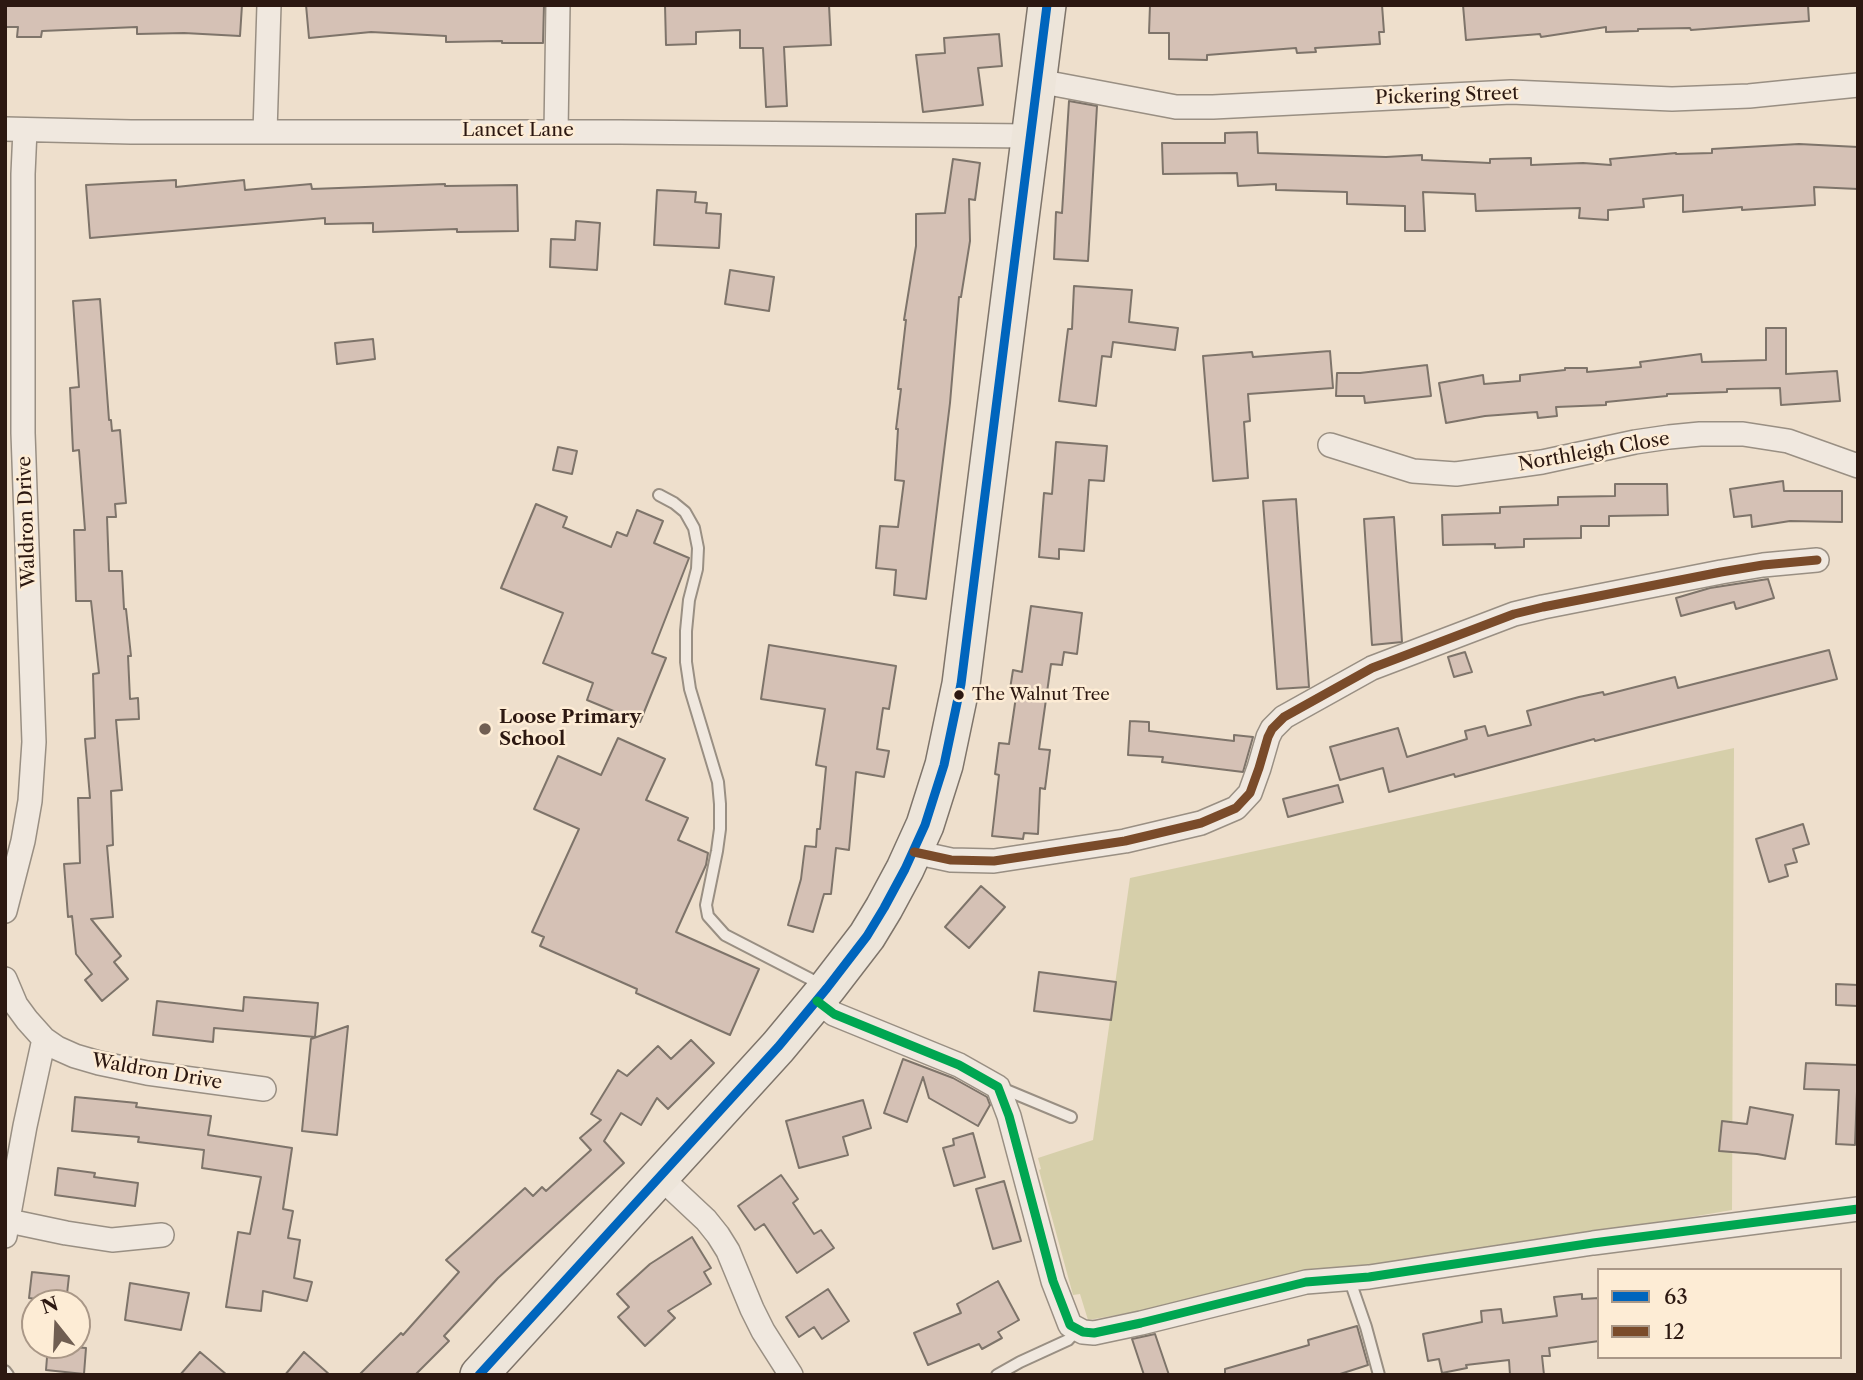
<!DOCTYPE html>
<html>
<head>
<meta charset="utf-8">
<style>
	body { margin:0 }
	#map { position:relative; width:1863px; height:1380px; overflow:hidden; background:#eedfcc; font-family:"Libre Caslon Text",serif }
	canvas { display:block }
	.frame { position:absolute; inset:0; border:7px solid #2c1811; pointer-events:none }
	.legend { position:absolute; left:1597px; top:1268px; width:245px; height:91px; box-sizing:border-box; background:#fdecd5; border:2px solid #a99787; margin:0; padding:9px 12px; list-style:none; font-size:21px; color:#2c1811 }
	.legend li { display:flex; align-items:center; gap:14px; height:35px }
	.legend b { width:35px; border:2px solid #a99787 }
	.north { position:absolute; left:21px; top:1289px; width:70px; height:70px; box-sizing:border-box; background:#fdecd5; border:2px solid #a99787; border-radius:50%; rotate:342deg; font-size:19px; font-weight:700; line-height:28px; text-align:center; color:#2c1811 }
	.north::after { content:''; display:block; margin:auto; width:24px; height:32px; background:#705e52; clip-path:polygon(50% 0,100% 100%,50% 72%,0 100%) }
</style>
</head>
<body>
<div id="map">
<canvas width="1863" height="1380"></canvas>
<div class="frame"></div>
<ul class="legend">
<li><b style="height:9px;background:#0065bd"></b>63</li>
<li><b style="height:9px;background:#7a4b2a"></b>12</li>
</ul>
<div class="north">N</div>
</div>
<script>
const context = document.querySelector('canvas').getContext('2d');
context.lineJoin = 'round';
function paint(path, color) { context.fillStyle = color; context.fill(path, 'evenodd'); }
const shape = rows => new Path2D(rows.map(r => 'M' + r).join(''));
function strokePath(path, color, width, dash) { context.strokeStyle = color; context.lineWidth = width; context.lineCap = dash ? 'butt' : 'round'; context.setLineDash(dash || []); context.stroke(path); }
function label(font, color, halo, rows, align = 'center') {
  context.font = font + ' "Libre Caslon Text",serif'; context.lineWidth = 5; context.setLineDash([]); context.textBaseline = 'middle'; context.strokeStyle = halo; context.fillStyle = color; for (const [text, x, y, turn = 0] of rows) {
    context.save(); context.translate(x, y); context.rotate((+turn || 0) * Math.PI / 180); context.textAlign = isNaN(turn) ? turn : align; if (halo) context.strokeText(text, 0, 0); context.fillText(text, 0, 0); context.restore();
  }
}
const green = shape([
	[1734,748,1732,1210,1088,1320,1080,1294,1073,1295,1039,1170,1041,1169,1038,1158,1093,1140,1130,878]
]);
const building = shape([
	[5,5,242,5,240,36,184,33,137,34,137,27,42,31,41,37,17,37,18,27,5,27,5,5],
	[306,5,544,5,543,43,502,43,502,41,446,42,446,36,371,32,309,38,306,5],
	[665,5,829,5,831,45,784,47,787,106,766,107,763,48,740,48,740,30,696,32,696,44,666,45,665,5],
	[1150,5,1382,5,1384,32,1379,32,1380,44,1315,48,1316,52,1297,53,1296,48,1207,55,1207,60,1169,59,1169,33,1149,33,1150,5],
	[1463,5,1808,5,1809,21,1691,30,1690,28,1638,29,1638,31,1606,32,1606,27,1541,37,1540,34,1466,40,1463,5],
	[999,34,1002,66,978,68,983,105,923,112,916,55,945,53,944,38,999,34],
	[1069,101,1097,106,1088,261,1054,259,1056,212,1062,213,1069,101],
	[1257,132,1258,153,1386,157,1422,155,1422,160,1490,163,1490,159,1531,158,1531,165,1583,163,1611,165,1610,159,1676,153,1676,154,1712,153,1712,149,1799,144,1858,147,1858,189,1814,187,1815,205,1742,210,1742,207,1683,212,1683,195,1643,199,1644,207,1608,210,1608,220,1579,218,1580,208,1476,211,1475,194,1423,192,1425,231,1405,231,1405,206,1347,204,1347,192,1276,190,1276,184,1238,186,1237,173,1163,174,1162,143,1225,143,1225,133,1257,132],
	[953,159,980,163,975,200,969,199,970,241,961,297,959,297,950,403,926,599,894,595,896,570,876,568,880,526,898,527,904,481,895,480,898,429,896,429,901,389,898,389,906,320,904,320,916,246,916,214,945,213,953,159],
	[176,180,176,187,244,180,245,190,311,184,312,189,445,184,445,186,517,185,518,231,457,232,457,229,373,232,373,223,325,224,325,218,90,238,86,185,176,180],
	[657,190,696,192,695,202,707,203,706,213,721,214,719,248,654,245,657,190],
	[576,221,600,223,597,270,550,267,551,239,575,240,576,221],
	[730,270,774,277,769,311,725,304,730,270],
	[1074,286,1132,290,1129,322,1178,328,1175,350,1113,342,1111,357,1102,356,1096,406,1059,401,1068,329,1072,329,1074,286],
	[100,299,109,420,111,420,112,431,120,430,126,503,115,504,116,517,107,517,109,571,122,571,124,609,126,609,131,656,128,656,130,699,138,698,139,719,116,720,122,790,111,791,113,845,107,846,113,917,91,919,121,956,114,962,128,979,102,1001,85,980,92,974,76,954,72,916,68,917,64,864,80,863,78,798,90,798,85,739,95,738,93,674,99,673,91,601,76,601,74,530,85,530,79,450,73,451,70,388,79,387,73,301,100,299],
	[1766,328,1786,328,1786,374,1837,371,1840,401,1781,405,1780,388,1727,389,1727,392,1667,394,1667,396,1606,402,1606,405,1556,407,1557,416,1538,418,1537,412,1485,416,1446,423,1439,383,1483,375,1484,384,1520,381,1520,375,1565,370,1565,368,1587,368,1587,372,1641,367,1640,362,1701,354,1702,362,1766,360,1766,328],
	[373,339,375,359,337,364,335,343,373,339],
	[1330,351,1333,388,1248,394,1250,421,1244,422,1248,478,1213,481,1203,356,1252,352,1253,357,1330,351],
	[1427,365,1431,396,1365,403,1364,396,1336,396,1337,373,1360,373,1427,365],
	[1056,442,1107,446,1104,481,1089,480,1084,551,1059,549,1059,559,1039,557,1044,493,1052,494,1056,442],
	[558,447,577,451,572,474,553,470,558,447],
	[1783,481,1784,491,1842,491,1842,522,1790,521,1752,527,1751,515,1734,517,1730,489,1783,481],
	[1615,484,1667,484,1668,515,1609,516,1609,526,1581,526,1581,538,1524,539,1524,547,1495,548,1495,544,1443,545,1442,515,1500,513,1500,507,1558,505,1558,497,1615,496,1615,484],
	[1296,499,1309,687,1277,689,1263,501,1296,499],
	[536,504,567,517,563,527,611,547,617,532,627,536,637,510,663,521,654,543,689,558,652,653,666,658,640,722,587,700,593,683,543,663,563,613,501,588,536,504],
	[1394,517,1402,642,1372,645,1364,519,1394,517],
	[1768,579,1774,598,1736,609,1734,602,1681,616,1676,598,1710,588,1768,579],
	[1031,606,1082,613,1077,654,1064,652,1062,665,1051,664,1039,749,1050,750,1045,789,1040,788,1038,834,1024,833,1023,839,992,836,999,775,995,774,999,743,1009,744,1017,690,1010,689,1013,670,1022,672,1031,606],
	[769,645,896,666,889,709,883,708,877,749,889,751,884,777,856,772,849,850,836,848,831,894,824,894,813,932,788,925,801,879,805,846,816,847,817,829,820,829,826,767,816,765,825,709,761,699,769,645],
	[1829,650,1837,679,1595,741,1594,739,1455,777,1454,774,1389,792,1383,768,1340,780,1330,747,1398,728,1407,757,1467,739,1465,731,1485,726,1488,736,1531,725,1527,711,1579,697,1603,692,1604,695,1675,677,1678,688,1829,650],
	[1465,652,1472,672,1454,677,1448,657,1465,652],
	[1130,721,1149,722,1149,731,1234,741,1234,735,1253,737,1243,772,1162,762,1163,757,1128,755,1130,721],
	[618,738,665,759,646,800,688,818,678,840,708,853,706,865,676,932,759,969,730,1035,636,993,637,989,540,946,544,937,532,932,579,829,534,809,558,756,601,775,618,738],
	[1338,785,1343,802,1288,817,1283,799,1338,785],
	[1803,824,1809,844,1793,849,1797,862,1785,865,1788,876,1769,882,1756,839,1803,824],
	[981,886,1005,907,969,948,945,927,981,886],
	[1039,972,1116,982,1111,1020,1034,1011,1039,972],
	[1836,984,1858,985,1858,1006,1836,1005,1836,984],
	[244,997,318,1003,315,1037,214,1028,213,1042,153,1035,157,1001,243,1011,244,997],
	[348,1026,337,1135,302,1131,311,1039,348,1026],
	[691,1040,714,1063,668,1109,657,1098,641,1125,621,1113,604,1141,624,1163,498,1278,444,1336,449,1341,415,1375,359,1375,401,1333,403,1335,459,1272,446,1260,525,1188,533,1196,542,1187,546,1191,591,1150,580,1138,601,1120,591,1114,618,1070,627,1076,658,1046,671,1059,691,1040],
	[903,1059,953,1078,987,1097,990,1105,978,1126,929,1098,923,1077,907,1122,884,1113,903,1059],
	[1806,1063,1858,1065,1855,1145,1836,1144,1839,1090,1804,1089,1806,1063],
	[75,1097,137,1103,136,1107,211,1116,208,1135,292,1148,283,1209,293,1211,288,1238,300,1240,294,1278,312,1282,307,1301,263,1291,261,1311,226,1307,238,1232,250,1234,261,1177,202,1168,204,1150,138,1142,139,1137,72,1131,75,1097],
	[863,1100,871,1128,843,1137,848,1155,799,1168,786,1121,863,1100],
	[1750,1107,1793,1115,1785,1159,1757,1154,1719,1151,1722,1121,1747,1124,1750,1107],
	[973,1133,985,1177,954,1186,943,1148,954,1145,953,1139,973,1133],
	[58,1168,95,1173,94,1177,138,1183,135,1206,55,1195,58,1168],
	[781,1175,798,1199,793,1203,814,1234,821,1230,834,1248,797,1273,764,1224,755,1230,738,1206,781,1175],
	[1004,1181,1021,1241,993,1249,976,1189,1004,1181],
	[692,1237,711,1268,704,1272,711,1284,668,1311,675,1318,645,1346,618,1317,629,1307,617,1294,650,1264,692,1237],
	[32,1272,69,1276,66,1303,41,1303,42,1300,29,1298,32,1272],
	[998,1281,1019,1320,998,1332,1002,1338,982,1349,979,1344,928,1365,914,1333,961,1313,957,1304,998,1281],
	[130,1283,189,1293,181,1330,125,1320,130,1283],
	[828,1289,849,1321,822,1339,814,1327,799,1337,786,1317,828,1289],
	[1582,1294,1582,1299,1599,1298,1599,1341,1549,1348,1550,1356,1542,1356,1544,1375,1510,1375,1509,1360,1466,1365,1467,1368,1442,1373,1439,1359,1428,1361,1423,1334,1482,1322,1481,1311,1501,1309,1503,1323,1557,1316,1554,1297,1582,1294],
	[1357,1326,1368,1365,1337,1375,1225,1375,1225,1369,1309,1345,1308,1340,1357,1326],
	[1155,1334,1169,1375,1144,1375,1132,1339,1155,1334],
	[48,1345,86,1348,84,1374,46,1370,48,1345],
	[200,1352,227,1375,180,1375,200,1352],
	[304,1352,330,1375,285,1375,304,1352]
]);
const service = shape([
	[659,495,674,503,685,512,694,528,698,548,697,569,689,600,686,631,686,662,690,689,718,782,720,804,720,829,717,851,706,905,708,916,725,935,822,985],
	[999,1087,1071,1117],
	[1349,1278,1366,1327,1379,1375],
	[5,1371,8,1375],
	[997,1375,1020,1362,1068,1340,1077,1330]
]);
const minor = shape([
	[1038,81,1176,107,1213,107,1511,92,1672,99,1749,96,1858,85],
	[5,129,131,132,620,132,1030,136],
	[265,132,269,5],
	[556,132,558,5],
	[1330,445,1413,471,1456,474,1542,462,1635,442,1669,437,1700,434,1743,434,1788,441,1858,466],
	[914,852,951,860,994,861,1125,841,1201,823,1236,808,1250,793,1259,768,1268,737,1272,729,1284,717,1372,668,1514,614,1543,607,1721,572,1763,565,1817,560],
	[5,911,23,841,30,801,34,742,23,433,23,174,25,130],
	[5,979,16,1005,27,1020,44,1039,57,1048,75,1056,99,1063,147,1073,264,1089],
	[817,1001,834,1014,959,1065,998,1087,1009,1116,1053,1281,1070,1325,1083,1332,1094,1333,1141,1323,1306,1282,1369,1277,1593,1243,1858,1209],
	[659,1176,706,1220,718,1235,728,1251,752,1309,763,1331,791,1375],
	[9,1221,66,1233,112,1240,162,1235],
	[5,1236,25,1126,44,1039]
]);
const trunk = shape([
	[479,1375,778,1047,827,988,867,936,884,908,905,869,925,825,944,765,961,684,1047,5]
]);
const bus1 = shape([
	[479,1375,778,1047,827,988,867,936,884,908,905,869,925,825,944,765,961,684,1047,5]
]);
const bus2 = shape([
	[914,852,951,860,994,861,1125,841,1201,823,1236,808,1250,793,1259,768,1268,737,1272,729,1284,717,1372,668,1514,614,1543,607,1721,572,1763,565,1817,560]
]);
const bus3 = shape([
	[817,1001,834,1014,959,1065,998,1087,1009,1116,1053,1281,1070,1325,1083,1332,1094,1333,1141,1323,1306,1282,1369,1277,1593,1243,1858,1209]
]);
const markers = [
	[959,695,6,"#2c1811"],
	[485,729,7,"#705e52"]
];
const busNames = [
	["The Walnut Tree",972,695]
];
const streetNames = [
	["Pickering Street",1447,96,-2],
	["Lancet Lane",518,131],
	["Northleigh Close",1594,452,-10],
	["Waldron Drive",27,522,-92],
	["Waldron Drive",157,1072,10]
];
const poiNames = [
	["Loose Primary",499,718],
	["School",499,740]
];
paint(green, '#d6cfaa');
paint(building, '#d5c1b5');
strokePath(building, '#7e746a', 2);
strokePath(service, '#998f83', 14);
strokePath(minor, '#998f83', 26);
strokePath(trunk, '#7e746a', 40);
strokePath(service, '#f0e8df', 10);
strokePath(minor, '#f0e8df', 23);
strokePath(trunk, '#ede5da', 37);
strokePath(bus1, '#0065bd', 9);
strokePath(bus2, '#7a4b2a', 9);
strokePath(bus3, '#00a651', 9);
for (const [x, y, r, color] of markers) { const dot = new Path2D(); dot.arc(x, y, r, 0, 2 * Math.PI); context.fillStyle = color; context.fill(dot); strokePath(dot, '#fdecd5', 2.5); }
label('17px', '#2c1811', '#fdecd5', busNames, 'left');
label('19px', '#2c1811', '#fdecd5', streetNames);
label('bold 19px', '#2c1811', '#fdecd5', poiNames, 'left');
</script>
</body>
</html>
